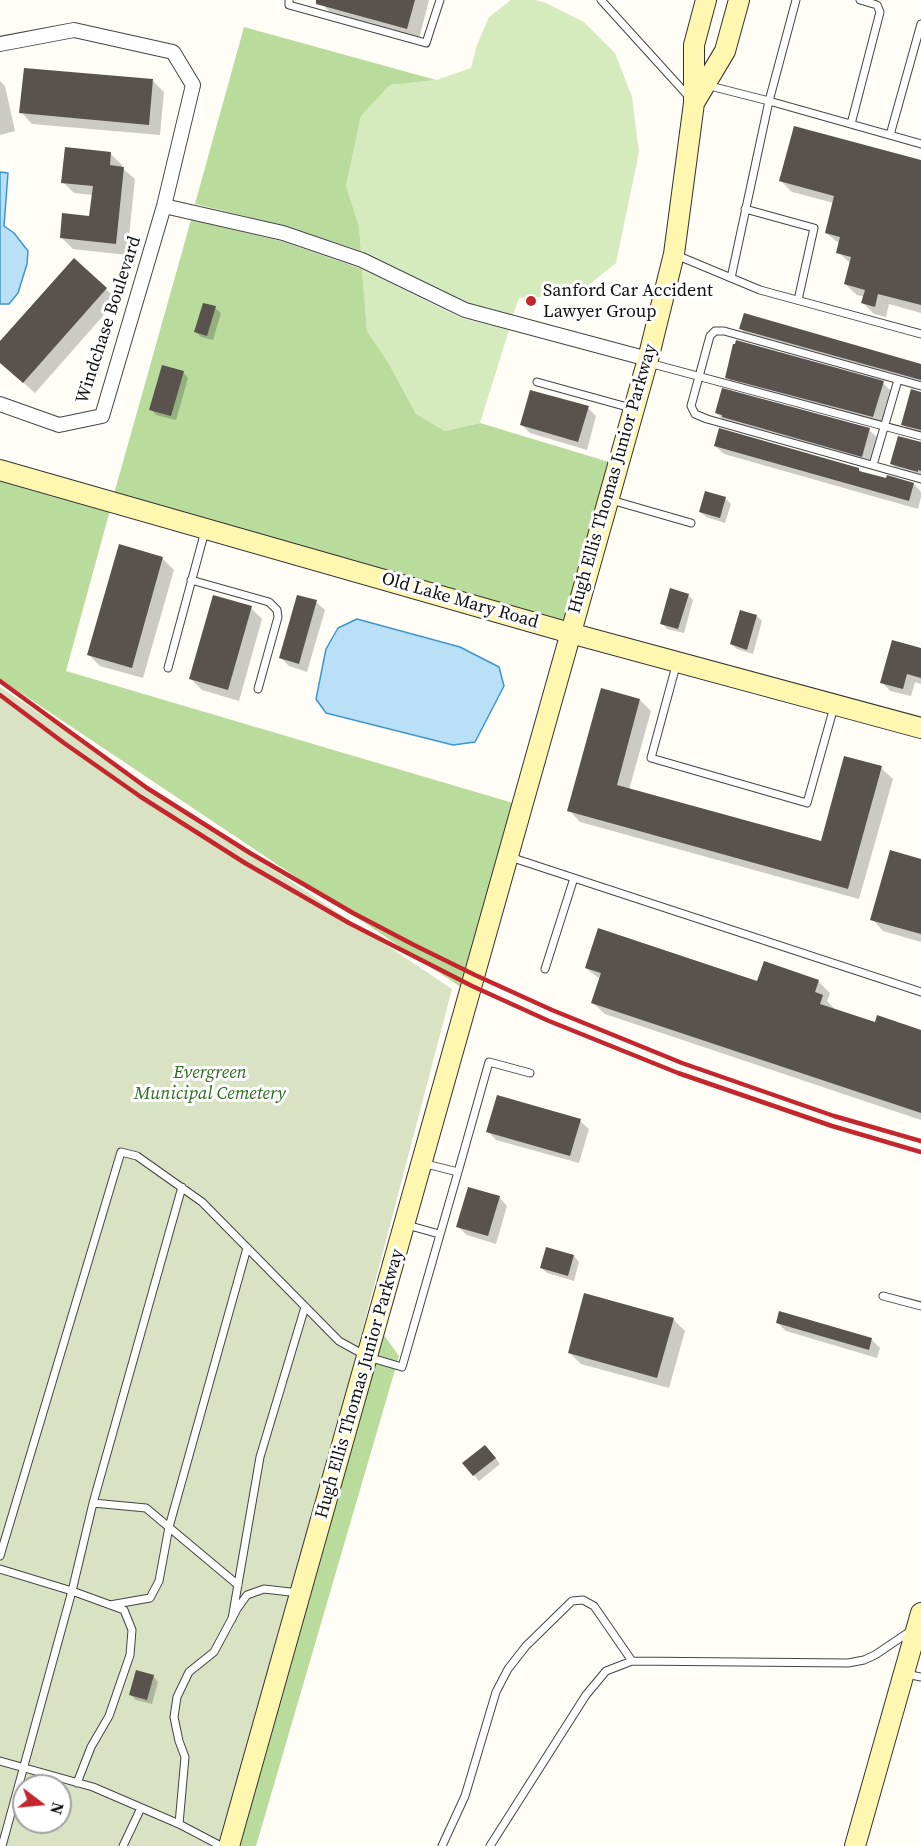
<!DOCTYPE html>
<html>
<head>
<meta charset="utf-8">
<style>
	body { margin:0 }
	#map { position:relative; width:921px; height:1846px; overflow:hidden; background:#fffdf5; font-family:"Source Serif 4",serif }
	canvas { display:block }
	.north { position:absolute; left:12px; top:1774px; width:60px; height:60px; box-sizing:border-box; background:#fff; border:2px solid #a0a0a0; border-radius:50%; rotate:106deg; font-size:16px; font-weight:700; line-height:24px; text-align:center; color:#111 }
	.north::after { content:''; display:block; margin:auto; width:21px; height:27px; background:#c4262e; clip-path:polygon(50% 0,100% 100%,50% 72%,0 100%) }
</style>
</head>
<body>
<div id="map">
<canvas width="921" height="1846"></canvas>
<div class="north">N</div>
</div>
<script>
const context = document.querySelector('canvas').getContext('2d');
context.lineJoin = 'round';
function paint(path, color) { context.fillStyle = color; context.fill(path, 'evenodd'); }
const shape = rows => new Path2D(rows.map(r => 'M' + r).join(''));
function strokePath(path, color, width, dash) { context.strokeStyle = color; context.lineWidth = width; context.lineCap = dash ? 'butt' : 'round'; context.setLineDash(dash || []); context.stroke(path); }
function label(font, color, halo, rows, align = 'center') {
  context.font = font + ' "Source Serif 4",serif'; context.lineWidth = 6; context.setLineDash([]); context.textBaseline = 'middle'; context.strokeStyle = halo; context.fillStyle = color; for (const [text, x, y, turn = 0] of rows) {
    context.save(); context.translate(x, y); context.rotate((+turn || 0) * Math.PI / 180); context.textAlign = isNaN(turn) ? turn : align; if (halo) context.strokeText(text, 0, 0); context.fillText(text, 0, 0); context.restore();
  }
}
const green = shape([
	[511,0,536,0,546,3,584,22,615,53,632,97,639,152,616,263,576,295,519,298,513,315,468,303,361,251,359,226,346,186,361,116,390,85,436,80,471,68,477,45,489,17],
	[362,269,461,318,509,330,480,423,445,431,416,414,388,362,367,331]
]);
const forest = shape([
	[244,27,436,80,390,85,361,116,346,186,359,226,361,251,286,226,195,204],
	[191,220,281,241,362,269,367,331,388,362,416,414,445,431,480,423,609,462,563,623,114,494],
	[0,479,110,510,66,671,513,803,462,988,0,679],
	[384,1335,399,1356,256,1846,239,1846]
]);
const cemetery = shape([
	[0,687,452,989,227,1846,0,1846],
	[24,1786,60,1786,60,1822,24,1822]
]);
const water = shape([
	[0,172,8,173,4,226,14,233,28,251,27,264,18,293,9,304,0,304,0,172],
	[357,619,460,647,499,667,504,686,475,742,453,745,326,713,316,699,326,649,338,628,357,619]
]);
const shadow = shape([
	[319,0,429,0,419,39,333,16],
	[0,81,5,86,15,131,0,135],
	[153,81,164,92,160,135,32,124,21,112],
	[111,154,122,165,122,168,135,179,127,255,73,249,61,237,90,218,93,195,74,193,63,182],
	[921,162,921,313,889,304,886,317,874,314,863,303,865,297,857,295,845,284,851,264,838,252,840,244,826,233,834,203,792,192,780,180],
	[106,289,117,300,35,393,0,362,0,344],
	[215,308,221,313,213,340,201,337,196,332],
	[741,329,921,366,921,387,750,339],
	[183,372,188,378,176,420,156,415,151,409],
	[726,377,883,383,894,394,884,428,738,388],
	[921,392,921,436,913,434,903,424],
	[588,408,596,416,587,450,530,433,522,425],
	[716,413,869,430,881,441,874,467,728,424],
	[921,443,921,479,901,474,892,464],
	[715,446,859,469,863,474,887,480,888,477,914,484,921,492,921,497,918,509,724,454],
	[725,498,731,504,725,523,706,517,701,512],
	[162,558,174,570,143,678,100,666,89,655],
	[688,595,693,600,684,633,667,629,662,623],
	[316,602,325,610,307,672,289,666,281,658],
	[251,608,262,619,239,701,202,690,191,679],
	[757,616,762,621,753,654,737,649,731,644],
	[921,650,921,684,915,682,911,696,890,691,882,682],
	[640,700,651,711,629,790,822,843,881,768,893,779,859,899,580,822,569,810],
	[921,861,921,942,883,931,872,919],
	[586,968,758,983,818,981,830,993,827,1001,834,1008,833,1010,876,1024,921,1031,921,1120,605,1014,593,1003,601,980],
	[580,1121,589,1129,579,1163,496,1140,488,1131],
	[499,1197,507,1206,496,1244,467,1235,458,1227],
	[574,1256,579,1262,574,1281,547,1273,541,1268],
	[780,1313,872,1340,880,1348,877,1358,786,1331,777,1322],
	[673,1319,685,1331,669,1388,581,1364,569,1352],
	[491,1452,500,1464,479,1481,464,1463],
	[153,1676,158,1682,152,1704,136,1700,130,1694]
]);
const building = shape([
	[316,0,415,0,407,29,316,4],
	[24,68,153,79,149,125,19,113],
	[794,126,921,160,921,305,878,294,875,307,861,303,865,290,844,284,851,257,836,253,840,237,825,233,834,196,779,181],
	[65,147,111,152,110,165,124,167,116,244,60,238,62,213,89,216,93,186,61,183],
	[74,258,107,288,23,383,0,363,0,341],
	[203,303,216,306,207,336,194,332],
	[744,313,921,364,921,380,739,329],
	[736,340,884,381,873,417,725,378,733,344,735,344],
	[162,365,184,371,171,416,149,410],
	[722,388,870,428,862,457,722,417,722,415,715,413],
	[911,389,921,392,921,430,901,425],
	[530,390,589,406,578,442,520,425],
	[719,428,859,468,859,471,886,478,887,475,914,483,909,501,714,446],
	[898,436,921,442,921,471,918,470,918,472,890,464],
	[705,491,726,497,720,518,699,512],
	[119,544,163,557,132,668,87,655],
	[670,588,689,594,678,629,660,624],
	[213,595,252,606,228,690,189,679],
	[297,595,317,600,299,664,279,658],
	[740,610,757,615,747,650,730,644],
	[892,640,921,648,921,678,907,674,903,689,880,683],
	[601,688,640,699,617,785,821,841,844,756,882,766,848,889,567,811],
	[890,850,921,859,921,934,870,920],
	[598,928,757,981,764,961,819,980,815,992,823,995,820,1004,875,1022,877,1015,921,1030,921,1113,591,1003,601,973,585,968],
	[497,1095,581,1119,570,1156,486,1132],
	[468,1187,500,1196,488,1236,456,1227],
	[546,1247,574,1255,568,1276,540,1268],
	[584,1293,674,1318,657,1378,568,1353],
	[779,1311,872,1338,869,1350,776,1323],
	[485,1445,496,1458,473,1476,462,1463],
	[136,1670,154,1675,147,1700,129,1695]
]);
const lane = shape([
	[289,0,289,5,426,43,440,0],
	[601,0,690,98],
	[796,0,769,101,921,144],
	[706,85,769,101,731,278],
	[851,124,880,12,877,5,860,0],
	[890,135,921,24],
	[745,209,814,228,798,300],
	[676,255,760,290,921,334],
	[649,363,921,436],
	[537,382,631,408],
	[921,386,724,331,715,331,710,336,691,406,695,414,707,419,921,479],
	[873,465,898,380],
	[611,500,691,523],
	[191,580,269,602,277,610,278,617,258,689],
	[677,662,651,758,807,803,834,707],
	[168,668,205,531],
	[510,857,921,992],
	[545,969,574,878],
	[422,1163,458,1172,489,1062,530,1073],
	[407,1225,439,1234],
	[883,1296,921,1306],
	[93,1503,182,1187],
	[0,1556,121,1152,137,1156,202,1202,339,1341,368,1357,402,1367,458,1172],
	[0,1569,72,1591,124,1610,132,1630,130,1655,109,1716,91,1747,77,1783],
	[110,1605,150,1598,159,1581,169,1527,247,1248],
	[232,1619,260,1457,305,1307],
	[906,1674,921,1677],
	[0,1761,93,1787,179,1824,221,1846],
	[179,1824,185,1757,179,1741,174,1717,177,1697,189,1672,214,1652,237,1609,247,1595,264,1589,299,1593],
	[2,1846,72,1591,93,1503,146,1508,238,1585],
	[123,1846,141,1808],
	[442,1846,465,1796,496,1692,508,1669,526,1646,572,1601,583,1600,594,1606,632,1661],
	[490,1846,586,1695,606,1671,632,1661,848,1663,864,1660,875,1655,912,1630]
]);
const street = shape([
	[0,44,74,30,173,52,193,85,164,206,102,416,59,425,0,404],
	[164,206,283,233,362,260,465,310,648,359]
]);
const secondary = shape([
	[694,103,694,45,706,0],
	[0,470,570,633,921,728],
	[229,1846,648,359,674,254,694,103,725,51,739,0],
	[855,1846,921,1613]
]);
const rail = shape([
	[0,681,147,788,250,853,353,913,414,945,475,975,552,1010,682,1063,834,1116,921,1141],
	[0,695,64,743,141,797,245,863,349,923,472,986,549,1021,678,1073,832,1126,921,1152]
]);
const markers = [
	[531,301,6,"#c4262e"]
];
const poiNames = [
	["Sanford Car Accident",543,291],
	["Lawyer Group",543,312]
];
const streetNames = [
	["Windchase Boulevard",109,320,-72],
	["Hugh Ellis Thomas Junior Parkway",613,479,-74],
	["Old Lake Mary Road",460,601,16],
	["Hugh Ellis Thomas Junior Parkway",360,1384,-74]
];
const parkNames = [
	["Evergreen",210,1073],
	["Municipal Cemetery",210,1094]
];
paint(green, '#d5ebbd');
paint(forest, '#b9dc9c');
paint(cemetery, '#d9e3c4');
paint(water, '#b9e0f7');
strokePath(water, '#3f96cf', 1.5);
paint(shadow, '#0003');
paint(building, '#5a524d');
strokePath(lane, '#444', 9);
strokePath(street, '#444', 16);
strokePath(secondary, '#333', 22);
strokePath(lane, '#fff', 7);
strokePath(street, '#fff', 14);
strokePath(secondary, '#fff6b0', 20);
strokePath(rail, '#c4262e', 4.5);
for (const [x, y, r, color] of markers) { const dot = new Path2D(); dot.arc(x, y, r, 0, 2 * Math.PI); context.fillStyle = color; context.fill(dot); strokePath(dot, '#fff', 2); }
label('18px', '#111', '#fff', poiNames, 'left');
label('18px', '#111', '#fff', streetNames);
label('italic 18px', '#2f6b1f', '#fff', parkNames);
</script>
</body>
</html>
